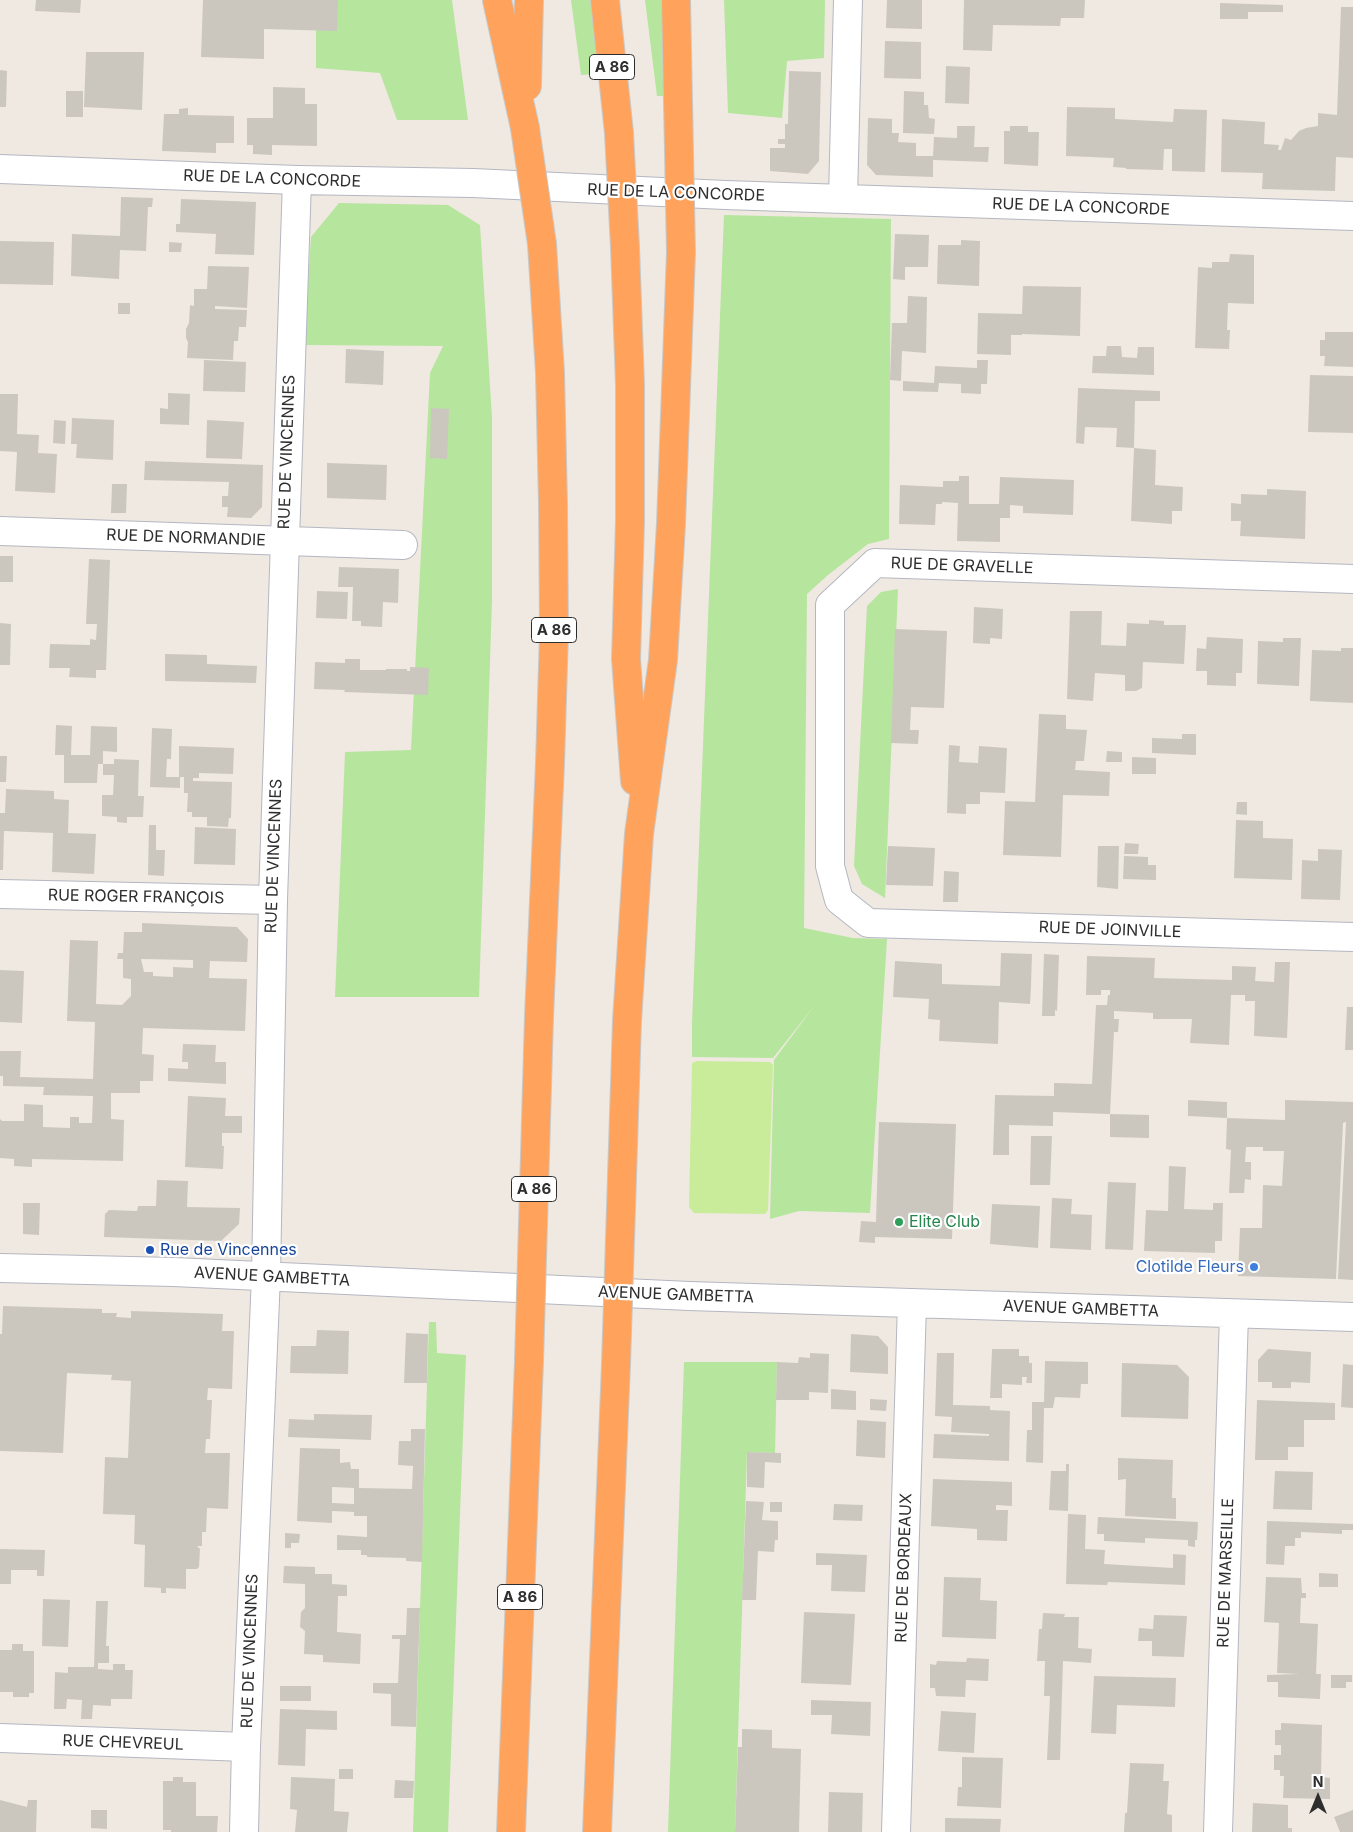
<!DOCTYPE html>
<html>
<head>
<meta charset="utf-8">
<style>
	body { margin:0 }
	#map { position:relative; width:1353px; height:1832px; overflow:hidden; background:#efe9e1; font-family:Inter,sans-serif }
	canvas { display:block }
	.north { position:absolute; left:1293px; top:1772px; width:50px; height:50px; -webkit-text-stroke:4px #fff; paint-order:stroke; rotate:0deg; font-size:14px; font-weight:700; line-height:20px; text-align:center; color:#2e2e2e }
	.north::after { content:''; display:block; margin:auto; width:18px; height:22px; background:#2e2e2e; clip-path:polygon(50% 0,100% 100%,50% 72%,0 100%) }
</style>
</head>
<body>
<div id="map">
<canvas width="1353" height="1832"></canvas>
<div class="north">N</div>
</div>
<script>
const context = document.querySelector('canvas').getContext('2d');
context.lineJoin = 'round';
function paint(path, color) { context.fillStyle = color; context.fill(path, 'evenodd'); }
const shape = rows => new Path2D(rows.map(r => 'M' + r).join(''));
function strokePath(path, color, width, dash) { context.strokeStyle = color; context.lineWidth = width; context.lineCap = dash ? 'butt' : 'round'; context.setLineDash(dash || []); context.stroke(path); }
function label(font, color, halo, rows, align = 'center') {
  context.font = font + ' Inter,sans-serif'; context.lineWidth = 4.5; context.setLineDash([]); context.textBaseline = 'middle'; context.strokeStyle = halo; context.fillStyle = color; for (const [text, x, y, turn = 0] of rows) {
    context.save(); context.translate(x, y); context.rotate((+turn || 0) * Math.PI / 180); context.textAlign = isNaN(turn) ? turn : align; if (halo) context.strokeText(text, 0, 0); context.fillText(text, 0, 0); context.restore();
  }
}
const green = shape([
	[316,0,452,0,468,120,397,120,380,73,316,68],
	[571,0,594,0,598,74,581,75],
	[645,0,663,0,666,96,657,96],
	[724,0,825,0,824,58,787,61,782,118,728,113],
	[339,203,448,205,480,225,492,418,492,600,479,997,335,997,345,752,411,750,430,373,443,346,304,345,311,237],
	[724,215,891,219,889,539,868,544,828,575,807,594,804,928,853,938,887,939,870,1213,799,1211,770,1219,774,1060,815,1005,773,1058,692,1057,692,1023],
	[898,589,885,898,862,884,854,866,867,606,881,592],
	[429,1322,436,1322,437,1353,466,1355,448,1832,413,1832],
	[684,1362,777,1362,775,1453,747,1452,735,1832,668,1832]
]);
const pitch = shape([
	[697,1061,770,1062,773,1065,768,1210,765,1214,694,1213,689,1207,692,1063]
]);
const building = shape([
	[36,0,81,0,80,13,35,11],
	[203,0,338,0,337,31,264,29,264,59,201,57],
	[887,0,922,0,922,29,886,28],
	[964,0,1085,0,1084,18,1061,18,1060,26,993,25,992,51,963,50],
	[1220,3,1283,5,1283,12,1248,12,1248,19,1220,19],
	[1341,7,1353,7,1353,158,1336,157,1335,191,1262,189,1263,173,1221,172,1222,119,1265,122,1264,144,1279,145,1278,150,1281,150,1285,138,1291,140,1299,131,1306,128,1318,126,1318,113,1337,115],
	[885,41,921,42,921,79,884,78],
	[86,52,144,52,142,110,84,107],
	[946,66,970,67,969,104,945,103],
	[0,70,7,71,6,107,0,107],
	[789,71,821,72,819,161,808,174,770,171,770,148,785,148,785,144,778,144,778,139,785,139,785,124,788,124],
	[273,87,305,88,305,104,317,104,317,146,272,145,272,155,253,154,253,145,247,145,247,118,273,118],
	[66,91,83,91,83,117,66,117],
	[904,91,924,92,924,105,928,105,929,118,935,119,934,134,903,133],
	[1067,107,1115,108,1115,119,1173,122,1174,109,1207,110,1205,172,1172,171,1172,149,1164,149,1163,170,1126,169,1126,168,1113,167,1114,158,1066,156],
	[188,108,188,115,234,116,234,143,216,143,216,153,162,151,164,114,179,114,179,109],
	[868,118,892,119,892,133,899,133,898,142,916,143,916,156,933,156,934,137,957,138,957,126,975,126,974,147,989,147,988,162,933,160,933,177,876,175,867,165],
	[1010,126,1028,126,1028,132,1039,132,1038,166,1004,164,1004,131,1010,131],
	[121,197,153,198,152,207,148,207,146,251,120,250,119,279,71,276,72,234,120,236],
	[181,199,256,202,254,255,215,254,216,234,176,232,176,224,180,224],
	[895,234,929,235,928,267,905,267,905,280,893,279],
	[961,240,980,241,979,286,937,284,938,245,961,245],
	[0,241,54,242,53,285,0,284],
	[169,242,182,243,181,252,169,252],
	[1230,254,1254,255,1254,304,1228,303,1227,330,1230,330,1229,349,1195,348,1198,267,1212,268,1212,262,1229,262],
	[208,266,249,267,247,308,215,306,215,309,247,310,246,327,239,327,238,341,234,341,233,360,187,358,188,342,186,338,186,329,189,323,190,305,194,306,194,289,207,289],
	[1023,286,1081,287,1080,336,1022,334,1022,335,1011,335,1011,355,977,354,978,313,1022,314],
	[908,296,927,297,926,353,902,351,901,381,890,380,892,323,907,323],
	[118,303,130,303,130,314,118,314],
	[1325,332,1353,332,1353,367,1324,366,1325,356,1320,356,1320,340,1325,340],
	[1107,346,1121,346,1122,357,1137,358,1138,347,1154,347,1154,375,1092,373,1093,356,1106,356],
	[346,349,384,351,383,385,345,383],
	[204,360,246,362,245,392,203,391],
	[977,360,988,360,987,384,981,384,981,394,961,393,961,384,939,383,938,392,903,391,903,381,934,383,935,366,977,368],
	[1310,375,1353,376,1353,433,1308,432],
	[1078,388,1160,391,1160,401,1135,401,1134,448,1116,447,1117,428,1085,427,1084,444,1076,443],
	[168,393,190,394,189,425,160,424,160,408,168,409],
	[0,394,18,394,17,434,39,435,38,453,57,454,55,493,15,491,17,452,0,451],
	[431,408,449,409,447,459,430,458],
	[72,418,114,420,113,460,76,458,77,444,71,444],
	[54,420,66,421,65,444,53,443],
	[207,420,244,422,242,459,206,458],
	[1134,448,1156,450,1155,485,1183,487,1182,511,1172,511,1172,524,1131,521],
	[145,461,263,465,262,507,251,518,227,517,228,507,222,507,222,496,228,496,229,482,144,480],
	[327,463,387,465,386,500,327,498],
	[959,476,969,476,969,504,999,504,1000,477,1074,480,1073,515,1023,513,1023,506,1010,505,1010,518,1000,518,1000,542,957,541,958,503,942,502,942,504,936,504,935,525,899,524,900,485,943,487,943,481,959,481],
	[112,484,127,484,126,513,111,513],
	[1267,489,1306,491,1305,539,1240,536,1241,521,1231,521,1231,503,1241,504,1241,494,1267,495],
	[0,556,13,556,13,582,0,582],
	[89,559,110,560,106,670,96,670,96,678,69,677,70,668,49,668,50,644,90,645,90,639,96,640,97,624,86,624],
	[339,567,399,569,398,603,383,602,382,627,361,626,361,621,352,621,353,587,338,587],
	[317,591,348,592,347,619,316,618],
	[974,607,1003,609,1002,639,990,638,990,644,973,643],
	[1070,611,1102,611,1101,645,1126,646,1127,623,1149,624,1149,620,1164,621,1164,625,1186,625,1184,664,1143,662,1142,688,1136,691,1125,691,1125,675,1095,673,1093,701,1067,699],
	[0,623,11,624,10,665,0,665],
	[895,629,947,631,944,708,911,707,910,730,919,730,918,744,891,743],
	[1207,637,1243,639,1242,673,1236,673,1236,686,1207,685,1207,671,1196,671,1197,648,1206,649],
	[1283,638,1301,638,1299,686,1257,684,1258,641,1283,642],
	[1341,648,1353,648,1353,703,1310,701,1312,650,1341,651],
	[165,654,207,655,207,664,257,666,256,683,165,681],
	[345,659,360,659,360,670,386,670,386,669,407,669,407,671,410,671,410,667,429,668,428,695,344,692,345,690,314,689,315,662,345,663],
	[1039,714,1066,715,1066,729,1087,730,1084,761,1076,761,1075,770,1110,772,1109,796,1063,795,1061,857,1003,855,1005,801,1035,802],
	[56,725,72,726,71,755,90,755,91,726,117,727,117,752,103,751,103,764,114,764,114,759,139,760,138,796,144,796,143,817,127,817,127,823,117,822,117,817,102,816,102,795,113,795,114,775,103,775,103,764,98,764,97,783,64,783,64,755,55,755],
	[152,728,172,729,171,759,167,759,166,777,179,777,179,746,234,748,233,774,199,773,199,778,193,778,193,781,232,782,231,818,229,818,228,827,207,826,207,817,192,817,192,812,187,812,188,793,184,793,184,777,180,777,180,788,150,787],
	[1182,734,1196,734,1196,755,1152,753,1152,738,1182,739],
	[949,745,960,746,959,762,978,763,979,746,1007,748,1005,793,980,792,980,804,966,804,966,814,947,813],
	[1107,751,1122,752,1122,762,1106,762],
	[0,756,7,756,6,782,0,782],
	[1132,757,1156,758,1156,774,1132,774],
	[6,789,54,791,54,799,69,800,68,833,96,834,94,874,52,872,53,833,4,831,3,870,0,870,0,813,5,813],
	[1237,802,1247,802,1247,815,1236,814],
	[1236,820,1263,821,1263,838,1293,839,1292,880,1234,878],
	[149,825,156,825,156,850,165,850,164,876,148,875],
	[195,827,236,829,235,865,194,864],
	[1125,843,1139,844,1138,854,1124,854],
	[888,846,935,848,933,886,886,885],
	[1098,846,1119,846,1118,889,1097,887],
	[1318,849,1342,850,1340,900,1301,899,1302,860,1318,861],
	[1124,856,1148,857,1148,865,1156,865,1156,880,1123,879],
	[944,871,959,872,958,902,943,902],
	[142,923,237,927,248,939,247,962,210,961,209,978,247,979,245,1031,143,1028,142,1054,154,1055,153,1081,140,1081,140,1093,111,1093,111,1119,124,1120,123,1161,32,1159,32,1167,14,1166,14,1159,0,1158,0,1119,2,1121,24,1121,24,1104,43,1105,43,1127,70,1128,70,1117,79,1117,79,1123,92,1123,93,1096,43,1095,44,1087,3,1086,3,1076,0,1076,0,1051,21,1051,20,1077,93,1079,95,1022,67,1021,70,940,98,941,96,1004,122,1005,131,996,131,979,123,978,123,959,117,959,118,953,123,953,124,932,142,932],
	[141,959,193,960,193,968,173,967,173,977,153,976,153,972,144,972],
	[1001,953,1032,954,1031,986,1030,1004,999,1002,998,1044,939,1041,940,1020,928,1019,929,999,893,997,895,961,942,964,942,984,1000,986],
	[1044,954,1059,955,1057,1011,1055,1010,1055,1016,1042,1016],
	[1087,956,1155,958,1154,978,1232,980,1232,966,1256,967,1255,981,1274,982,1275,962,1290,962,1287,1038,1254,1036,1255,1001,1245,1001,1245,995,1231,995,1229,1045,1190,1043,1192,1019,1153,1019,1153,1013,1114,1011,1114,1019,1119,1019,1118,1032,1114,1032,1110,1114,1149,1115,1149,1138,1110,1137,1110,1114,1053,1112,1053,1126,1009,1125,1009,1155,993,1155,995,1095,1054,1096,1054,1083,1092,1084,1096,1005,1107,1005,1108,995,1110,995,1110,990,1101,990,1101,995,1086,995],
	[0,970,24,971,22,1023,0,1022],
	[1347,1007,1353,1007,1353,1050,1345,1050],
	[183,1044,216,1045,215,1062,226,1062,226,1084,168,1081,168,1068,188,1069,188,1062,182,1062],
	[188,1096,226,1098,225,1116,242,1116,242,1133,222,1133,222,1146,224,1146,223,1169,185,1167],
	[1188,1100,1227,1102,1227,1118,1188,1116],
	[1285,1100,1353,1102,1353,1280,1338,1279,1346,1122,1343,1123,1336,1279,1238,1276,1240,1228,1262,1228,1263,1185,1282,1186,1284,1151,1263,1151,1263,1147,1246,1147,1245,1162,1251,1162,1251,1180,1245,1179,1244,1193,1229,1193,1231,1150,1226,1149,1227,1118,1285,1120],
	[879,1122,956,1124,952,1239,875,1237,875,1243,859,1242,861,1221,876,1222],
	[1031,1136,1052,1136,1050,1185,1030,1185],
	[1169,1166,1186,1167,1184,1209,1213,1210,1213,1203,1223,1203,1222,1241,1215,1241,1215,1253,1144,1251,1146,1210,1168,1211],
	[157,1180,188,1181,187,1207,240,1208,239,1224,221,1241,104,1237,105,1214,109,1210,137,1211,138,1206,156,1206],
	[1108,1182,1136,1183,1133,1250,1105,1249],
	[1052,1198,1072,1199,1071,1214,1092,1215,1091,1250,1050,1248],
	[23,1203,40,1203,39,1235,23,1234],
	[992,1204,1040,1206,1038,1248,990,1244],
	[3,1306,102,1309,102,1313,117,1313,116,1317,131,1318,131,1311,223,1314,222,1331,234,1331,232,1389,208,1388,207,1400,212,1400,210,1439,206,1439,205,1453,230,1453,228,1509,207,1508,206,1532,202,1532,202,1546,197,1546,200,1549,199,1567,197,1569,186,1569,186,1589,166,1588,166,1593,161,1593,161,1588,144,1587,145,1545,134,1544,135,1515,103,1514,105,1457,128,1458,131,1381,111,1380,112,1375,67,1373,63,1453,0,1451,0,1334,2,1334],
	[317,1330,349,1331,348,1374,290,1373,291,1346,316,1346],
	[406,1333,428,1334,427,1383,404,1383],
	[851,1334,878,1336,888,1347,888,1374,850,1372],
	[992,1349,1019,1349,1019,1356,1029,1356,1029,1363,1032,1363,1032,1383,1026,1383,1027,1377,1022,1377,1022,1385,1002,1384,1002,1398,990,1398],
	[1268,1349,1311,1352,1310,1383,1291,1382,1291,1388,1272,1388,1272,1382,1258,1382,1258,1360],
	[810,1353,829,1354,828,1393,809,1392,809,1400,776,1400,777,1362,798,1363,799,1357,810,1358],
	[937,1353,954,1353,953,1405,990,1406,990,1410,1010,1411,1009,1461,933,1458,934,1434,989,1436,989,1434,951,1432,952,1417,935,1416],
	[1045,1361,1088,1362,1088,1384,1081,1384,1080,1398,1055,1397,1053,1408,1044,1408,1043,1463,1026,1462,1027,1430,1032,1430,1032,1402,1044,1402],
	[1122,1363,1177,1365,1189,1377,1188,1419,1121,1417],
	[1343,1364,1353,1365,1353,1408,1341,1407],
	[831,1389,856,1391,856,1410,831,1409],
	[870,1399,887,1400,886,1411,870,1410],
	[1257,1400,1335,1403,1335,1420,1304,1420,1304,1447,1288,1447,1288,1460,1255,1460],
	[314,1414,372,1415,371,1440,288,1437,289,1419,314,1420],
	[857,1420,886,1422,885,1458,856,1456],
	[411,1429,425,1429,422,1562,406,1561,406,1558,367,1557,367,1555,361,1555,361,1550,337,1550,337,1535,367,1537,367,1516,354,1516,354,1512,332,1511,332,1523,297,1521,300,1448,340,1449,340,1463,350,1462,351,1469,359,1469,359,1488,412,1489,413,1466,398,1465,399,1441,411,1441],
	[332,1487,354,1488,354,1504,332,1503],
	[747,1452,781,1453,781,1463,765,1462,764,1488,747,1487],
	[1118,1458,1173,1460,1172,1498,1176,1498,1176,1519,1125,1516,1126,1479,1118,1480],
	[1066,1464,1069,1464,1068,1511,1049,1510,1051,1471,1066,1471],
	[1275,1471,1313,1472,1312,1510,1273,1509],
	[933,1479,1012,1482,1012,1506,996,1505,996,1510,1008,1510,1007,1541,977,1540,977,1529,931,1526],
	[746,1501,764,1502,762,1520,778,1521,778,1540,775,1540,774,1552,758,1551,756,1600,742,1600],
	[770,1502,782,1502,782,1512,770,1512],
	[834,1504,863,1505,862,1521,833,1520],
	[1068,1514,1086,1515,1085,1549,1105,1550,1104,1564,1173,1568,1173,1554,1186,1555,1185,1585,1108,1582,1107,1585,1066,1584],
	[1098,1517,1198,1522,1197,1540,1195,1540,1195,1547,1188,1546,1188,1540,1145,1538,1145,1543,1104,1541,1104,1534,1097,1534],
	[1267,1521,1353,1524,1353,1530,1342,1530,1342,1534,1301,1532,1301,1538,1295,1538,1295,1546,1285,1546,1284,1565,1266,1564],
	[285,1533,300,1534,299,1543,291,1543,291,1548,285,1548],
	[0,1549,45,1550,44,1576,37,1576,37,1570,11,1570,11,1584,0,1584],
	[816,1553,867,1555,865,1592,831,1591,832,1565,816,1565],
	[284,1566,315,1567,315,1574,332,1574,332,1584,347,1585,347,1596,338,1596,337,1632,361,1634,360,1664,323,1662,323,1655,304,1654,305,1631,300,1627,301,1612,305,1608,305,1584,283,1583],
	[1319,1573,1338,1574,1338,1587,1319,1587],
	[944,1577,981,1578,980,1600,997,1601,996,1639,942,1637],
	[1266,1577,1301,1578,1302,1593,1306,1593,1306,1598,1301,1598,1300,1623,1318,1624,1316,1674,1321,1674,1320,1699,1278,1697,1278,1682,1267,1682,1267,1675,1299,1674,1277,1673,1279,1623,1264,1622],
	[43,1599,70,1600,68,1647,42,1646],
	[96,1601,108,1601,106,1646,109,1646,109,1663,98,1663,98,1669,113,1670,113,1664,125,1664,125,1670,133,1670,132,1699,111,1699,111,1706,93,1705,92,1719,81,1719,82,1700,67,1699,66,1709,54,1709,55,1672,68,1673,68,1667,94,1667],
	[407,1608,420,1608,416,1727,391,1726,391,1694,373,1693,373,1683,398,1683,400,1639,392,1639,392,1635,406,1635],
	[804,1612,855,1614,851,1685,801,1683],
	[1043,1613,1065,1614,1064,1617,1079,1617,1078,1648,1092,1649,1091,1663,1063,1661,1060,1760,1047,1760,1050,1696,1044,1696,1045,1661,1037,1661,1039,1629,1042,1629],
	[1154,1615,1187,1616,1184,1657,1152,1656,1152,1641,1138,1641,1139,1628,1153,1629],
	[12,1644,23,1644,23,1651,34,1651,34,1693,29,1693,29,1697,13,1697,13,1692,0,1692,0,1650,12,1650],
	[967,1658,989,1659,988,1681,966,1680,965,1697,936,1696,935,1688,930,1688,930,1664,936,1665,937,1661,966,1662],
	[1331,1675,1352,1675,1352,1682,1346,1682,1346,1688,1331,1688],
	[1094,1676,1176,1678,1175,1707,1117,1705,1116,1734,1091,1733],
	[280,1686,311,1686,311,1701,280,1701],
	[811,1700,871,1702,870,1736,831,1734,832,1715,811,1715],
	[280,1709,337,1711,337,1730,306,1729,305,1766,278,1765],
	[941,1711,976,1713,974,1753,938,1751],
	[1281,1723,1322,1725,1321,1777,1330,1778,1330,1799,1283,1798,1284,1776,1280,1776,1280,1770,1274,1770,1274,1755,1281,1755,1281,1745,1275,1745,1275,1730,1281,1730],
	[742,1729,772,1730,772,1748,801,1749,799,1832,735,1832,738,1747,742,1747],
	[962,1757,1003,1758,1001,1808,957,1806,958,1787,962,1787],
	[1130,1763,1164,1764,1163,1781,1169,1781,1167,1814,1172,1815,1172,1832,1124,1832,1125,1813,1127,1813],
	[339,1769,353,1769,353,1779,339,1779],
	[173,1777,183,1777,183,1782,196,1782,196,1816,218,1816,217,1832,171,1832,171,1830,163,1830,163,1781,173,1781],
	[291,1777,335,1779,334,1811,349,1812,347,1832,295,1832,297,1810,290,1809],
	[395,1780,414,1781,413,1798,394,1798],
	[829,1792,863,1793,862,1832,828,1832],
	[0,1800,27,1807,28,1800,37,1800,36,1832,0,1832],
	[1253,1803,1288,1805,1288,1828,1292,1828,1292,1832,1252,1832],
	[91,1810,107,1810,107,1829,91,1828],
	[1353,1810,1353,1832,1340,1832,1334,1817],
	[945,1818,1001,1819,1000,1832,945,1832]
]);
const minor = shape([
	[0,169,297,180,473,183,725,195,1353,216],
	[843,198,848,0],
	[0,531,403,545],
	[1353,579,875,563,830,605,830,866,839,900,868,923,1353,937],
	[0,894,273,900],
	[0,1268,174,1272,689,1296,1353,1317],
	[0,1738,246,1747],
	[244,1832,246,1747,266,1276,273,900,297,180],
	[896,1832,912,1303],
	[1218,1832,1234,1314]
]);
const highway = shape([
	[497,0,525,128],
	[605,0,619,133],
	[527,86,529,0],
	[625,247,630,385,630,521,626,659,635,781],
	[539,1017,550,763,554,633,553,503,550,373,542,244],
	[627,1021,639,834,663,660,671,524,681,252],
	[511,1832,529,1361],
	[597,1832,616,1364]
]);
const highwayBridge = shape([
	[676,0,681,252],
	[525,128,542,244],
	[619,133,625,247],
	[529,1361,539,1017],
	[616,1364,627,1021]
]);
const markers = [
	[899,1222,5,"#2e9e5b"],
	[150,1250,5,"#1a4fb4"],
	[1254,1267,5,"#3f7fe0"]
];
const shields = [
	[612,67,45],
	[554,630,45],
	[534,1189,45],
	[520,1597,45]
];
const shieldNames = [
	["A 86",612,67],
	["A 86",554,630],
	["A 86",534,1189],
	["A 86",520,1597]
];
const streetNames = [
	["RUE DE LA CONCORDE",272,179,2],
	["RUE DE LA CONCORDE",676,193,2],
	["RUE DE LA CONCORDE",1081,207,2],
	["RUE DE VINCENNES",287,452,-88],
	["RUE DE NORMANDIE",186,538,2],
	["RUE DE GRAVELLE",962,566,2],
	["RUE DE VINCENNES",274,856,-88],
	["RUE ROGER FRANÇOIS",136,897,1],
	["RUE DE JOINVILLE",1110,930,2],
	["AVENUE GAMBETTA",272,1277,3],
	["AVENUE GAMBETTA",676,1295,2],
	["AVENUE GAMBETTA",1081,1309,2],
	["RUE DE BORDEAUX",904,1568,-88],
	["RUE DE MARSEILLE",1226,1573,-88],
	["RUE DE VINCENNES",250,1651,-88],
	["RUE CHEVREUL",123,1743,2]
];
const leisureNames = [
	["Elite Club",909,1222]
];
const transitNames = [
	["Rue de Vincennes",160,1250]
];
const shopNames = [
	["Clotilde Fleurs",1244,1267]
];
paint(green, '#b6e59e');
paint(pitch, '#c9ec9a');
paint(building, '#cbc7bf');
strokePath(minor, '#b4b7c1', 30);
strokePath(highway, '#c9c9c9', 30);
strokePath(minor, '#fff', 28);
strokePath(highway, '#ffa35c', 28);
strokePath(highwayBridge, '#c9c9c9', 30, []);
strokePath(highwayBridge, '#ffa35c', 28);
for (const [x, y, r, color] of markers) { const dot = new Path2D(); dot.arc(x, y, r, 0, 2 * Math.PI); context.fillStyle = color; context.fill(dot); strokePath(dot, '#fff', 2); }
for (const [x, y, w] of shields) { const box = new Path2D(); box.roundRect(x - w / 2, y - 12.5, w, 25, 4); context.fillStyle = '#fff'; context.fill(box); strokePath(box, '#2e2e2e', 1); }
label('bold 15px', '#2e2e2e', null, shieldNames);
label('16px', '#2e2e2e', '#fff', streetNames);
label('16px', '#27864d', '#fff', leisureNames, 'left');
label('16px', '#164399', '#fff', transitNames, 'left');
label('16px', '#366cbe', '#fff', shopNames, 'right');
</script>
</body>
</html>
